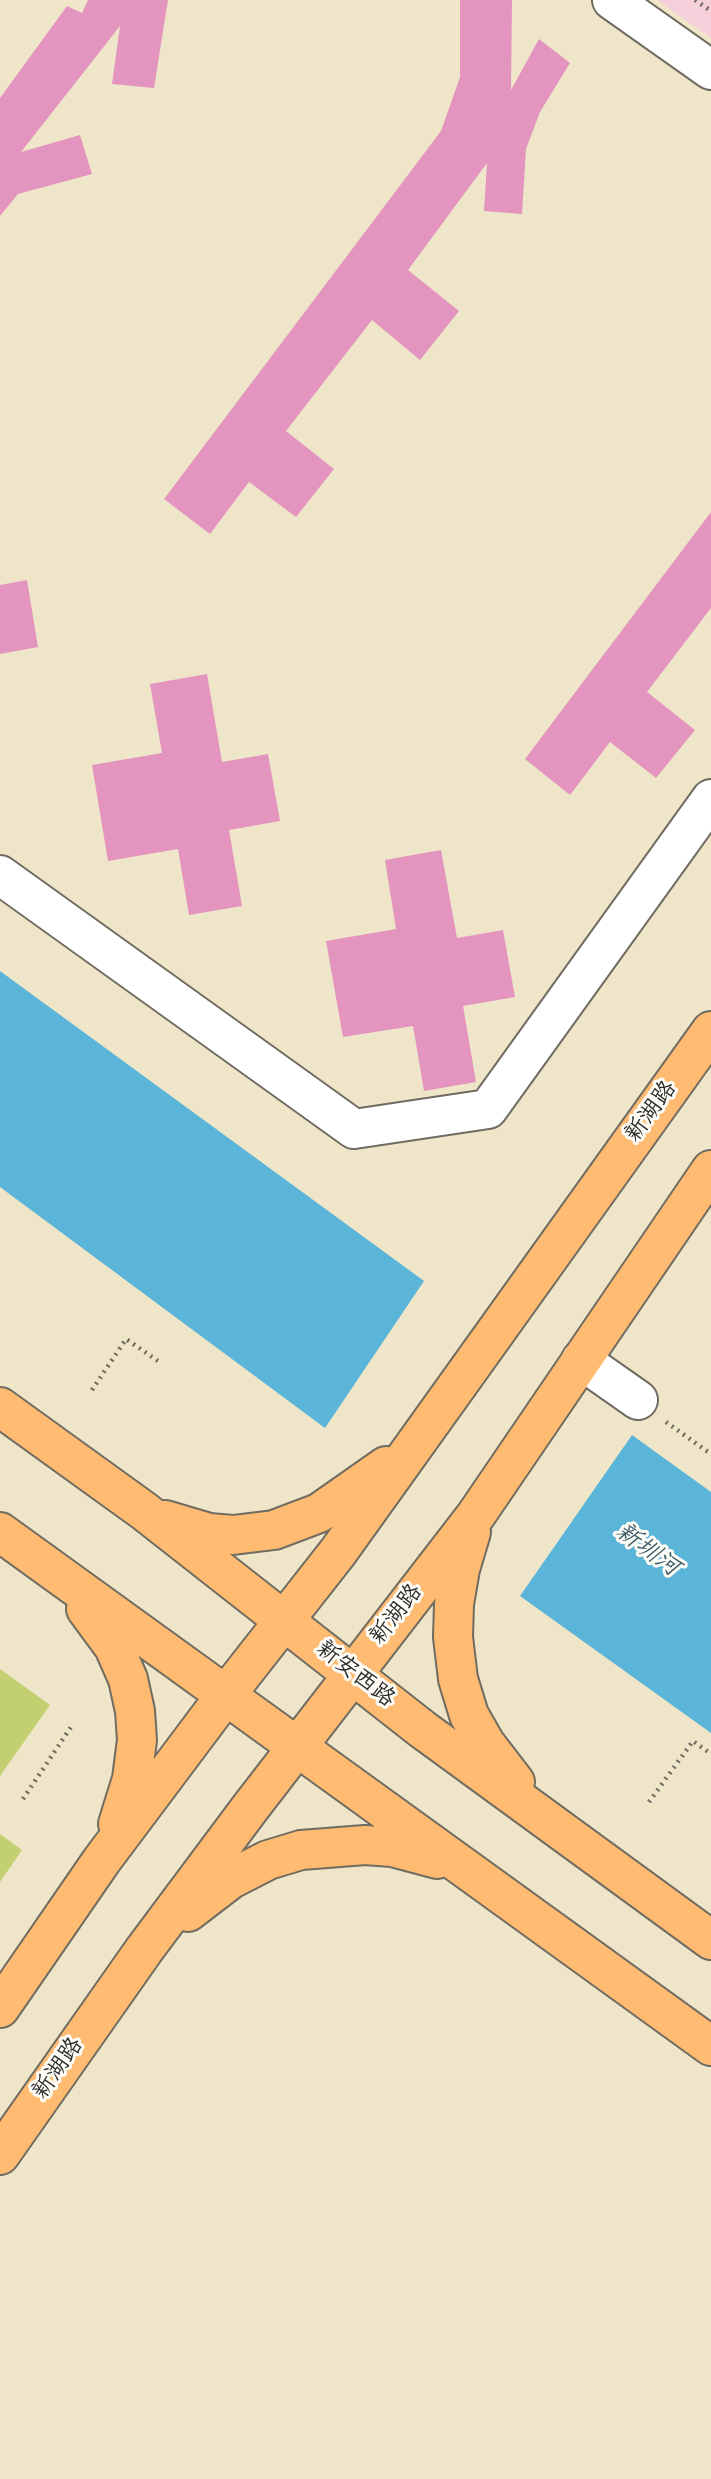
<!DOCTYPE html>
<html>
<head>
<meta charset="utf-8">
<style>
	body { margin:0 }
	canvas { display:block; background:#efe5c8 }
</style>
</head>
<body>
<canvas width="711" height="2479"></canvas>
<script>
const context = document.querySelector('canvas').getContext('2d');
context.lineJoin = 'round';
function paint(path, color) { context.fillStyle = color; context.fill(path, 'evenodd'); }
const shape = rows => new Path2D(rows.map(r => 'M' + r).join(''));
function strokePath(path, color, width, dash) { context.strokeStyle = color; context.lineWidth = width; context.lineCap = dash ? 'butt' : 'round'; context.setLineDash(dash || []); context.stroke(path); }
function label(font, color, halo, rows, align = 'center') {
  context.font = font + ' "Gochi Hand","LXGW WenKai TC",sans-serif'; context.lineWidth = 6; context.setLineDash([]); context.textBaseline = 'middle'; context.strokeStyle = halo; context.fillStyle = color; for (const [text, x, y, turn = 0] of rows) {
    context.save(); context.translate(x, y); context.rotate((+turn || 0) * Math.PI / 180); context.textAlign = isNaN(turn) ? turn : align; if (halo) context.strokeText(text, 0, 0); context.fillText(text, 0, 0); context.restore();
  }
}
const built = shape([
	[657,0,711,0,711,38]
]);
const green = shape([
	[0,1669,50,1705,0,1776],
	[0,1834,22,1850,0,1882]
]);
const water = shape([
	[0,971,424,1281,325,1428,0,1187],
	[632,1435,711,1492,711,1733,520,1596]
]);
const building = shape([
	[88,0,168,0,154,88,112,84,120,26,21,152,80,135,92,174,18,194,0,216,0,98,67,6,82,13],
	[460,0,512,0,511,90,539,39,570,63,540,112,526,149,522,214,484,211,487,163,408,270,459,311,420,360,372,320,286,431,334,469,296,517,249,482,210,534,164,499,441,131,460,77],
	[711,512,711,608,647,692,695,730,656,778,610,742,570,795,525,759],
	[27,580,38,647,0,654,0,585],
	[207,674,222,762,268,754,280,821,229,830,242,906,189,915,178,849,108,861,92,765,162,753,150,684],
	[441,850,457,938,503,930,515,997,463,1006,476,1082,424,1091,413,1026,343,1037,326,941,396,929,385,860]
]);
const path = shape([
	[695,0,711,11],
	[92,1390,126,1339,161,1363],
	[666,1422,711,1454],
	[23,1799,73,1724],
	[649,1802,693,1741,711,1754]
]);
const minor = shape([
	[612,0,711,70],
	[0,875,354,1129,488,1109,711,799],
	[581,1360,638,1400]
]);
const major = shape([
	[0,1407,144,1511,422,1729,711,1940],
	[165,1520,209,1533,233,1535,274,1530,319,1513,386,1466],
	[0,1532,711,2046],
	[471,1532,460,1569,454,1604,453,1637,458,1679,469,1715,485,1743,515,1782],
	[86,1609,114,1647,128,1679,135,1711,137,1740,132,1779,118,1824],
	[188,1912,231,1879,268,1860,301,1850,365,1845,392,1847,437,1859],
	[0,2008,102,1860,225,1696,338,1552,711,1031],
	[0,2155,144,1950,250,1808,476,1515,711,1170]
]);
const streetNames = [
	["新湖路",653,1113,-54],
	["新湖路",398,1616,-52],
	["新安西路",354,1676,38],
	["新湖路",60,2070,-55]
];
const waterNames = [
	["新圳河",646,1552,36]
];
paint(built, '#f5cfd9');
paint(green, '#c2d072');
paint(water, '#5bb5d8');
paint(building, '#e395bf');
strokePath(minor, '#706c62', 42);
strokePath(major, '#706c62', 42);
strokePath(path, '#706c62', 4.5, [2, 5]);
strokePath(minor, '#fff', 38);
strokePath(major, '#ffbb71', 38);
label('23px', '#2b2b2b', '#fdfcf7', streetNames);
label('italic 24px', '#3c5b68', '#fdfcf7', waterNames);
</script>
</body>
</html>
